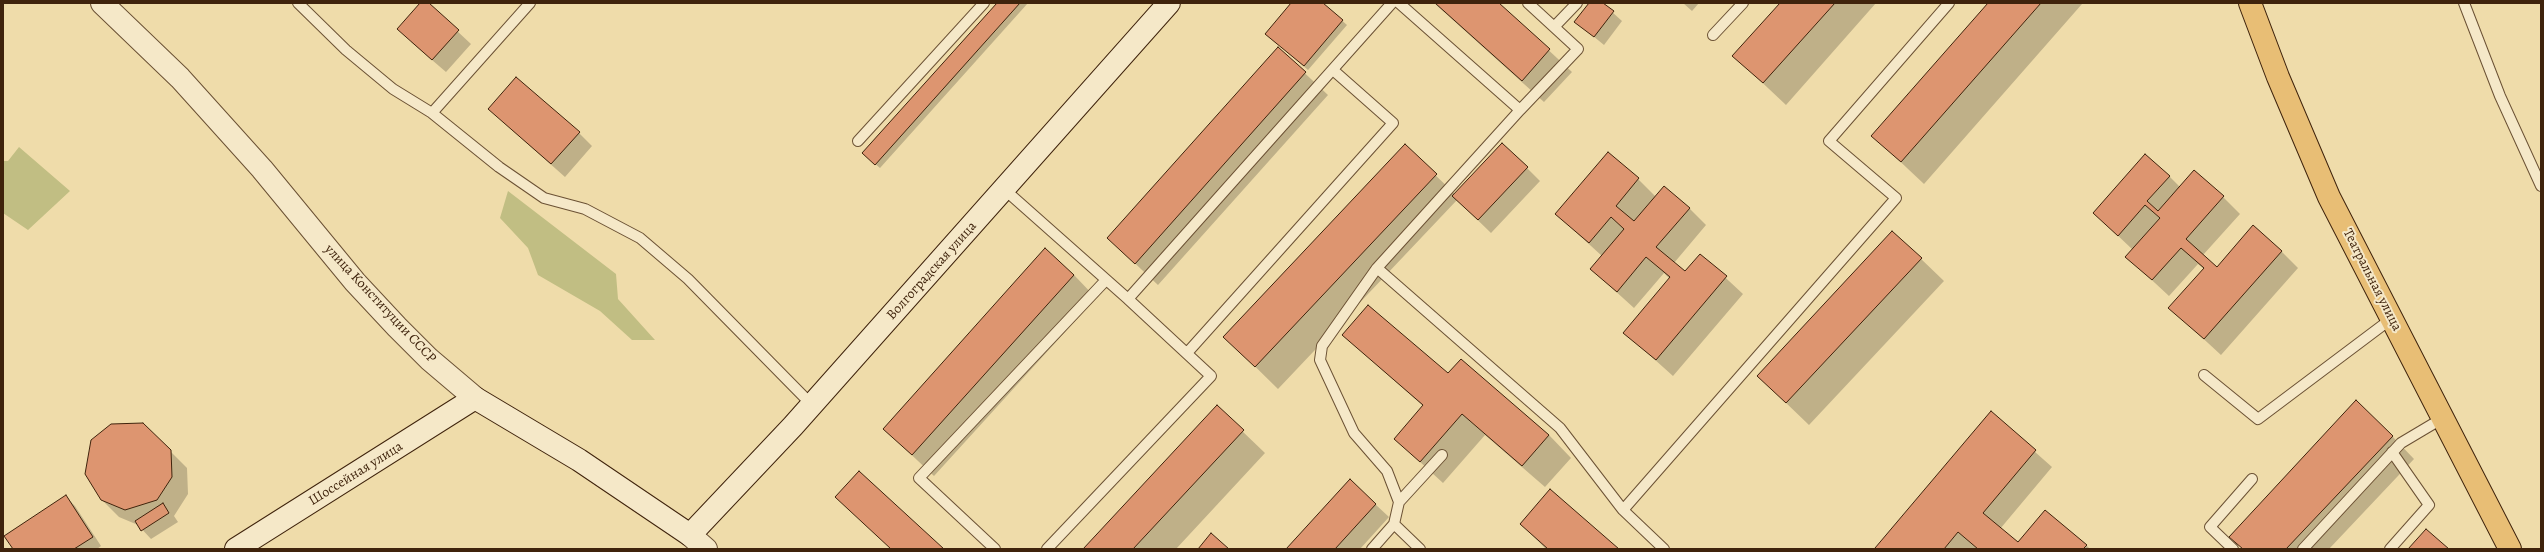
<!DOCTYPE html>
<html>
<head>
<meta charset="utf-8">
<style>
	body { margin:0 }
	#map { position:relative; width:2544px; height:552px; overflow:hidden; background:#efdcaa; font-family:Alegreya,serif }
	canvas { display:block }
	.frame { position:absolute; inset:0; border:4px solid #3f230c; pointer-events:none }
</style>
</head>
<body>
<div id="map">
<canvas width="2544" height="552"></canvas>
<div class="frame"></div>
</div>
<script>
const context = document.querySelector('canvas').getContext('2d');
context.lineJoin = 'round';
function paint(path, color) { context.fillStyle = color; context.fill(path, 'evenodd'); }
const shape = rows => new Path2D(rows.map(r => 'M' + r).join(''));
function strokePath(path, color, width, dash) { context.strokeStyle = color; context.lineWidth = width; context.lineCap = dash ? 'butt' : 'round'; context.setLineDash(dash || []); context.stroke(path); }
function label(font, color, halo, rows, align = 'center') {
  context.font = font + ' Alegreya,serif'; context.lineWidth = 4; context.setLineDash([]); context.textBaseline = 'middle'; context.strokeStyle = halo; context.fillStyle = color; for (const [text, x, y, turn = 0] of rows) {
    context.save(); context.translate(x, y); context.rotate((+turn || 0) * Math.PI / 180); context.textAlign = isNaN(turn) ? turn : align; if (halo) context.strokeText(text, 0, 0); context.fillText(text, 0, 0); context.restore();
  }
}
const green = shape([
	[19,147,70,191,28,230,3,213,3,161,8,161],
	[508,191,616,274,618,299,655,340,632,340,600,311,538,275,528,248,500,218]
]);
const shadow = shape([
	[421,3,427,3,471,44,446,72,411,42],
	[998,3,1028,3,880,168,868,158],
	[1293,3,1322,3,1347,25,1308,70,1271,38],
	[1434,3,1498,3,1572,72,1544,102],
	[1590,3,1602,3,1622,21,1604,45,1576,22],
	[1683,3,1699,3,1692,11],
	[1781,3,1876,3,1786,105,1734,56],
	[1989,3,2082,4,1924,184,1873,136],
	[1278,48,1328,95,1158,285,1108,238],
	[503,122,579,133,592,146,565,177],
	[1405,146,1455,194,1527,168,1540,181,1491,233,1457,200,1278,389,1225,337],
	[2169,176,2180,187,2223,197,2240,214,2203,255,2217,268,2281,251,2298,268,2221,355,2170,308,2204,269,2198,264,2169,296,2127,257,2133,250,2094,213],
	[1638,179,1656,197,1689,208,1706,225,1674,263,1686,273,1701,255,1743,294,1673,376,1624,332,1670,279,1664,273,1634,308,1591,269,1602,256,1556,214],
	[1893,232,1944,281,1809,425,1758,376],
	[1074,275,1096,298,934,476,884,429],
	[1343,335,1448,375,1461,360,1549,435,1571,458,1545,487,1485,435,1443,483,1395,439,1423,406],
	[1217,407,1265,453,1176,549,1084,549],
	[1991,413,2052,467,2000,529,2018,544,2086,545,2090,549,1878,549],
	[2392,436,2414,459,2329,549,2243,549,2230,537],
	[170,451,187,468,188,494,174,516,178,522,151,539,138,525,119,517,102,500],
	[66,497,75,506,101,546,97,549,14,549],
	[1375,504,1389,517,1360,549,1288,549],
	[1521,524,1617,549,1546,549]
]);
const building = shape([
	[420,3,429,3,459,30,432,60,397,29,420,3],
	[997,3,1020,3,875,165,862,153,997,3],
	[1291,3,1323,3,1343,20,1304,66,1265,34,1291,3],
	[1435,3,1499,3,1550,49,1522,81,1435,3],
	[1589,3,1603,3,1614,11,1594,37,1574,22,1589,3],
	[1780,3,1835,3,1763,83,1732,56,1780,3],
	[1988,3,2041,3,1901,162,1871,136,1988,3],
	[1278,47,1306,72,1135,264,1107,238,1278,47],
	[516,77,580,132,551,164,488,109,516,77],
	[1502,143,1528,167,1478,220,1452,196,1502,143],
	[1405,144,1437,174,1255,367,1223,337,1405,144],
	[1608,152,1639,178,1616,206,1634,221,1664,186,1690,208,1656,247,1685,271,1700,254,1727,276,1656,360,1623,333,1670,277,1646,257,1617,292,1590,269,1624,229,1611,217,1589,243,1555,214,1608,152],
	[2145,154,2170,176,2147,201,2158,211,2194,170,2224,196,2186,239,2217,267,2253,225,2282,251,2204,339,2168,308,2204,268,2181,248,2152,280,2125,257,2160,218,2145,205,2118,236,2093,213,2145,154],
	[1892,231,1922,258,1786,403,1757,376,1892,231],
	[1045,248,1074,275,912,455,883,429,1045,248],
	[1368,305,1448,373,1461,359,1549,435,1522,466,1462,414,1420,462,1394,439,1423,405,1342,335,1368,305],
	[2356,400,2393,436,2286,549,2243,549,2229,537,2356,400],
	[1217,405,1244,430,1133,549,1083,549,1217,405],
	[1991,411,2036,450,1983,513,2018,542,2045,510,2087,545,2083,549,1978,549,1958,532,1944,549,1877,549,1875,548,1991,411],
	[143,423,171,450,172,477,157,500,125,510,101,500,85,474,91,440,111,424,143,423],
	[859,471,944,549,891,549,835,497,859,471],
	[1350,479,1376,504,1335,549,1286,549,1350,479],
	[1550,489,1619,549,1548,549,1520,524,1550,489],
	[66,495,93,537,74,549,13,549,4,536,66,495],
	[163,503,169,513,141,531,135,521,163,503],
	[2426,529,2449,549,2408,549,2426,529],
	[1211,533,1229,549,1198,549,1211,533]
]);
const service = shape([
	[298,3,346,50,393,89,432,113,499,167,544,198,585,209,640,238,688,279,812,405],
	[1399,3,1520,110],
	[1528,3,1578,49,1520,110,1377,268,1560,428,1623,510,1664,549],
	[2464,3,2500,96,2541,186],
	[1554,27,1577,3],
	[1713,35,1743,3],
	[432,113,530,3],
	[858,141,984,3],
	[1004,189,1128,299,1392,3],
	[1377,268,1322,346,1320,360,1354,433,1387,471,1399,502],
	[1187,353,1393,123,1333,70],
	[2204,375,2258,419,2391,319],
	[1623,510,1896,198,1829,141,1949,3],
	[1394,524,1420,549],
	[995,549,919,478,1106,280],
	[1047,549,1211,376,1128,299],
	[1372,549,1394,524,1399,502,1442,455],
	[2233,549,2210,527,2252,479],
	[2303,549,2401,443,2443,418],
	[2390,549,2429,505,2392,452]
]);
const tertiary = shape([
	[102,3,180,78,262,169,355,282,397,327,429,359,475,398],
	[690,535,706,549]
]);
const secondary = shape([
	[236,549,475,398,579,460,690,535,793,426,1169,3]
]);
const primary = shape([
	[2250,3,2278,77,2329,197,2510,549]
]);
const streetNames = [
	["Волгоградская улица",932,271,-48],
	["Театральная улица",2372,280,63],
	["улица Конституции СССР",380,304,47],
	["Шоссейная улица",356,474,-32]
];
paint(green, '#c1be83');
paint(shadow, '#0003');
paint(building, '#dd9570');
strokePath(building, '#3f230c', 1);
strokePath(service, '#6b5134', 12);
strokePath(tertiary, '#6b5134', 24);
strokePath(secondary, '#3f230c', 24);
strokePath(primary, '#3f230c', 24);
strokePath(service, '#f5e8c8', 10);
strokePath(tertiary, '#f5e8c8', 22);
strokePath(secondary, '#f5e8c8', 22);
strokePath(primary, '#e8be75', 22);
label('14px', '#3f230c', '#f5e8c8', streetNames);
</script>
</body>
</html>
